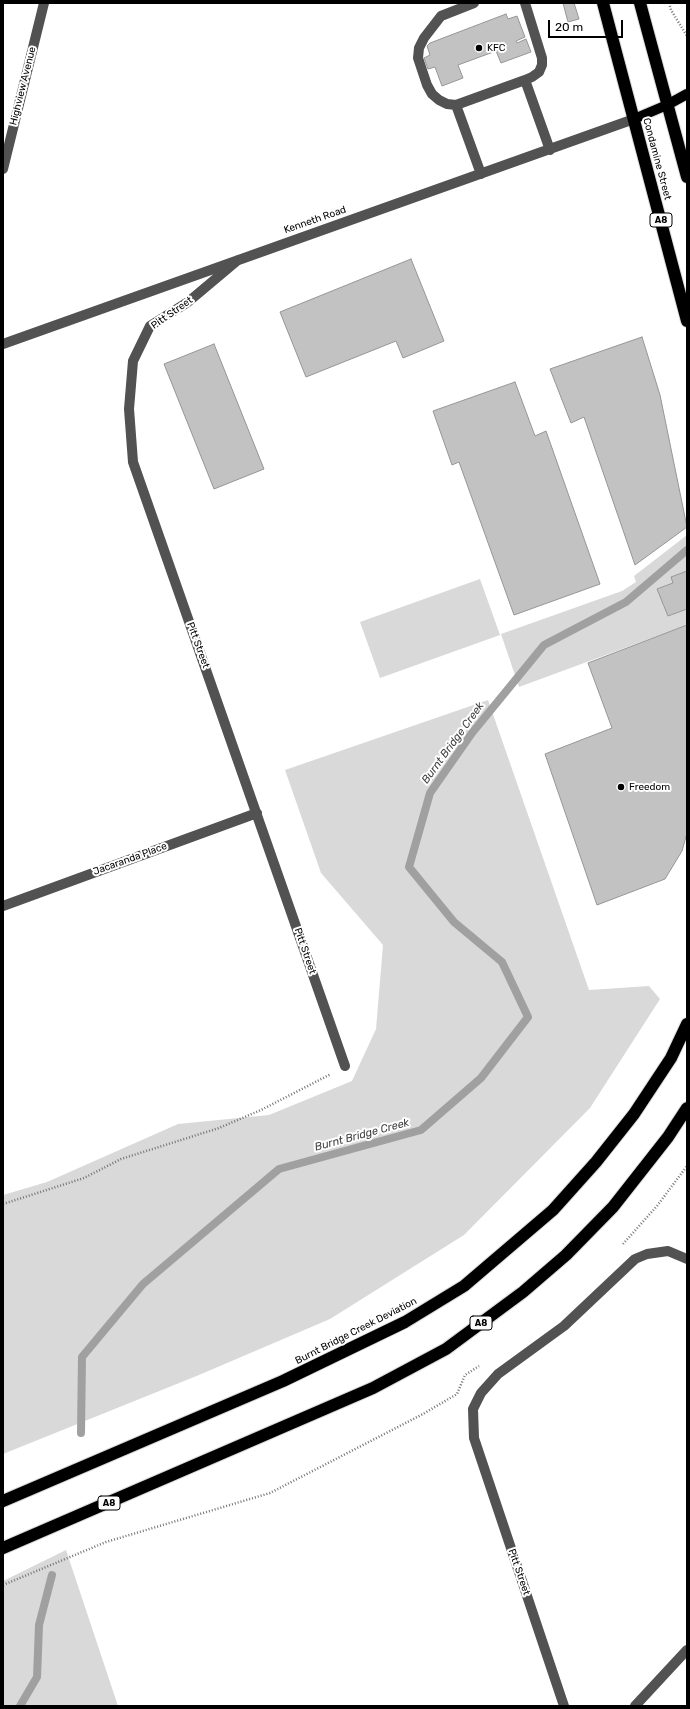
<!DOCTYPE html>
<html>
<head>
<meta charset="utf-8">
<style>
	body { margin:0 }
	#map { position:relative; width:690px; height:1709px; overflow:hidden; background:#fff; font-family:Rubik,sans-serif }
	canvas { display:block }
	.frame { position:absolute; inset:0; border:4px solid #000; pointer-events:none }
	.scale { position:absolute; left:548px; top:20px; width:75px; height:18px; box-sizing:border-box; border:2px solid #000; border-top:0; padding-left:5px; font-size:12px; line-height:14px; white-space:nowrap; color:#000; -webkit-text-stroke:3px #fff; paint-order:stroke }
</style>
</head>
<body>
<div id="map">
<canvas width="690" height="1709"></canvas>
<div class="frame"></div>
<div class="scale">20 m</div>
</div>
<script>
const context = document.querySelector('canvas').getContext('2d');
context.lineJoin = 'round';
function paint(path, color) { context.fillStyle = color; context.fill(path, 'evenodd'); }
const shape = rows => new Path2D(rows.map(r => 'M' + r).join(''));
function strokePath(path, color, width, dash) { context.strokeStyle = color; context.lineWidth = width; context.lineCap = dash ? 'butt' : 'round'; context.setLineDash(dash || []); context.stroke(path); }
function label(font, color, halo, rows, align = 'center') {
  context.font = font + ' Rubik,sans-serif'; context.lineWidth = 4; context.setLineDash([]); context.textBaseline = 'middle'; context.strokeStyle = halo; context.fillStyle = color; for (const [text, x, y, turn = 0] of rows) {
    context.save(); context.translate(x, y); context.rotate((+turn || 0) * Math.PI / 180); context.textAlign = isNaN(turn) ? turn : align; if (halo) context.strokeText(text, 0, 0); context.fillText(text, 0, 0); context.restore();
  }
}
const green = shape([
	[687,535,687,571,671,577,673,583,658,589,668,616,687,609,687,625,519,687,501,634,622,591,636,582,634,576],
	[480,579,500,635,380,678,360,622],
	[488,700,589,990,649,986,660,999,590,1108,464,1235,330,1319,199,1375,3,1454,3,1195,47,1182,178,1124,269,1115,352,1081,376,1029,383,945,321,873,285,770],
	[66,1550,118,1706,3,1706,3,1581]
]);
const stream = shape([
	[81,1433,82,1357,143,1284,279,1169,421,1130,481,1078,528,1017,502,962,454,922,409,867,430,793,472,733,544,645,626,602,687,550],
	[20,1706,37,1677,39,1625,52,1575]
]);
const building = shape([
	[563,3,574,3,579,19,568,22,563,3],
	[506,14,508,19,517,16,525,37,516,41,517,43,526,39,531,52,501,63,496,51,458,65,463,78,442,86,435,67,428,69,424,58,430,55,427,46,430,43,506,14],
	[411,259,444,341,403,358,396,341,306,377,280,312,411,259],
	[642,337,660,395,687,527,635,565,584,417,571,423,550,369,642,337],
	[214,344,264,469,214,489,164,364,214,344],
	[515,382,535,436,546,431,600,584,514,615,459,462,452,465,433,411,515,382],
	[687,571,687,609,668,616,657,589,673,583,671,577,687,571],
	[687,625,687,833,682,851,665,879,597,905,545,754,612,728,588,663,687,625]
]);
const path = shape([
	[669,3,671,10,687,36],
	[3,1204,84,1178,121,1159,219,1128,261,1110,331,1074],
	[623,1244,657,1206,687,1166],
	[3,1585,106,1542,270,1493,423,1414,457,1394,465,1375,479,1366]
]);
const minor = shape([
	[525,80,532,77,539,72,542,65,542,58,525,3],
	[456,105,447,104,439,100,432,94,427,85,418,58,419,48,424,38,441,16,474,3],
	[3,169,44,3],
	[481,174,456,105,525,80,550,150],
	[238,260,188,302,150,326,133,361,129,409,133,462,345,1066],
	[3,344,634,119],
	[3,906,257,813],
	[564,1706,474,1438,473,1409,481,1393,498,1374,564,1326,635,1259,647,1254,668,1251,687,1259],
	[635,1706,687,1650]
]);
const major = shape([
	[634,119,667,105,687,94]
]);
const highway = shape([
	[603,3,687,321],
	[640,3,687,177],
	[3,1501,283,1381,405,1322,464,1286,553,1210,596,1162,634,1114,671,1058,687,1024],
	[3,1548,373,1388,446,1349,523,1292,566,1255,613,1207,668,1137,687,1108]
]);
const markers = [
	[479,48,4,"#000"],
	[621,787,4,"#000"]
];
const shields = [
	[661,220,22],
	[481,1323,22],
	[109,1503,22]
];
const shieldNames = [
	["A8",661,220],
	["A8",481,1323],
	["A8",109,1503]
];
const poiNames = [
	["KFC",487,48],
	["Freedom",629,787]
];
const streetNames = [
	["Highview Avenue",23,86,-76],
	["Condamine Street",657,159,75],
	["Kenneth Road",315,220,-19],
	["Pitt Street",172,313,-35],
	["Pitt Street",198,645,70],
	["Jacaranda Place",130,859,-20],
	["Pitt Street",305,951,71],
	["Burnt Bridge Creek Deviation",356,1331,-27],
	["Pitt Street",519,1572,71]
];
const waterNames = [
	["Burnt Bridge Creek",453,743,-54],
	["Burnt Bridge Creek",362,1135,-15]
];
paint(green, '#d9d9d9');
strokePath(stream, '#a0a0a0', 8);
paint(building, '#c2c2c2');
strokePath(building, '#969696', 1);
strokePath(major, '#dbdbdb', 12);
strokePath(highway, '#dbdbdb', 14);
strokePath(path, '#747474', 2.5, [1, 2]);
strokePath(minor, '#525252', 10);
strokePath(major, '#000', 10);
strokePath(highway, '#000', 12);
for (const [x, y, r, color] of markers) { const dot = new Path2D(); dot.arc(x, y, r, 0, 2 * Math.PI); context.fillStyle = color; context.fill(dot); strokePath(dot, '#fff', 1.5); }
for (const [x, y, w] of shields) { const box = new Path2D(); box.roundRect(x - w / 2, y - 7, w, 14, 3); context.fillStyle = '#fff'; context.fill(box); strokePath(box, '#000', 1); }
label('bold 9px', '#000', null, shieldNames);
label('10px', '#000', '#fff', poiNames, 'left');
label('10px', '#000', '#fff', streetNames);
label('italic 11px', '#414141', '#fff', waterNames);
</script>
</body>
</html>
